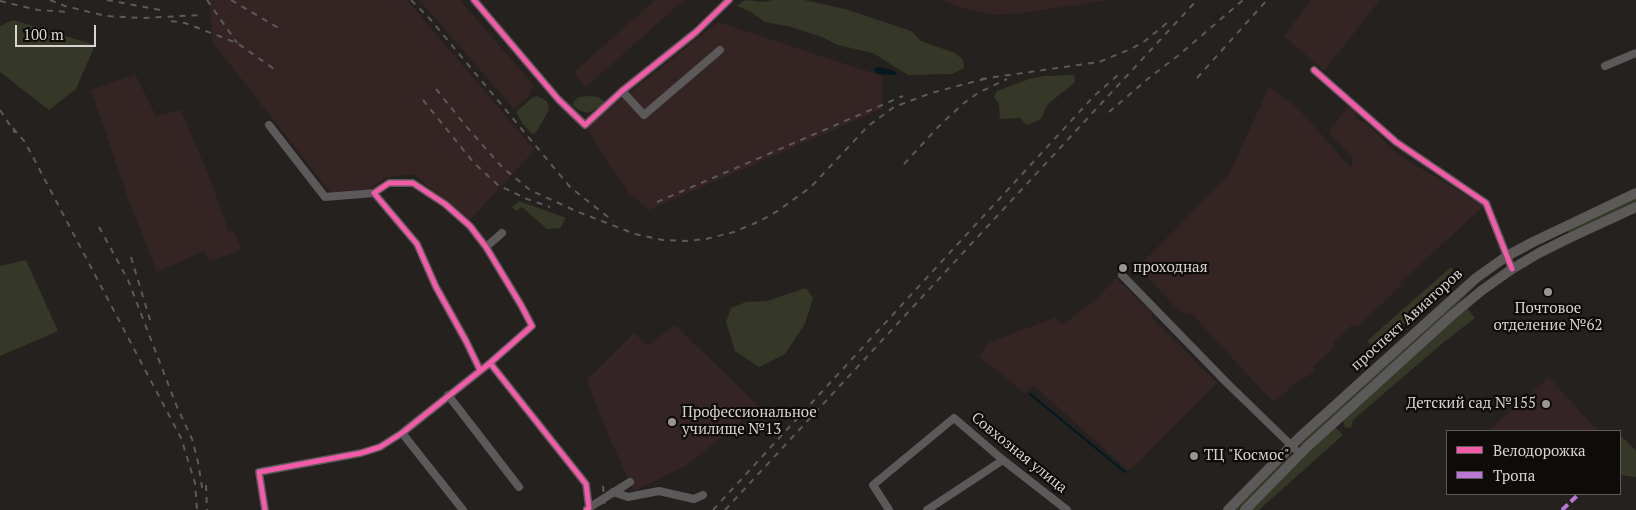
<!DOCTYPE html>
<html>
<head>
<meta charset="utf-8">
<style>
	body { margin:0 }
	#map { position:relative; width:1636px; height:510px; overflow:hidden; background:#24211f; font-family:"PT Serif",serif }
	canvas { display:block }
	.legend { position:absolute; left:1446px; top:430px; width:175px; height:65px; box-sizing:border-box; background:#0e0b09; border:1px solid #5f5b59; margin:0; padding:6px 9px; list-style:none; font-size:15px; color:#d8d3d0 }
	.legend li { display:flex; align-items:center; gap:10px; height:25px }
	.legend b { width:25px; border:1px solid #5f5b59 }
	.scale { position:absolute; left:15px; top:25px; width:81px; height:22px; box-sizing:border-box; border:2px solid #d8d3d0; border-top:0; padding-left:6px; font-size:15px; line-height:18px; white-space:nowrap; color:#d8d3d0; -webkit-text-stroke:4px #0e0b09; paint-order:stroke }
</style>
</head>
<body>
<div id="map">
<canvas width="1636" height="510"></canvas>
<ul class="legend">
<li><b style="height:6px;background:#f35aa7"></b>Велодорожка</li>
<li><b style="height:6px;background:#ba77d6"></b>Тропа</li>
</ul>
<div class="scale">100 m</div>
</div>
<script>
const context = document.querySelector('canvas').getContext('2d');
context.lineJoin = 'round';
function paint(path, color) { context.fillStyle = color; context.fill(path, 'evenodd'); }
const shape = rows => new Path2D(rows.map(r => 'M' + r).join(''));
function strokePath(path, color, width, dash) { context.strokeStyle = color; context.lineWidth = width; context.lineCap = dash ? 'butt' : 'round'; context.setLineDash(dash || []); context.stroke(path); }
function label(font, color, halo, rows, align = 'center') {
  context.font = font + ' "PT Serif",serif'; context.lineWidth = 4.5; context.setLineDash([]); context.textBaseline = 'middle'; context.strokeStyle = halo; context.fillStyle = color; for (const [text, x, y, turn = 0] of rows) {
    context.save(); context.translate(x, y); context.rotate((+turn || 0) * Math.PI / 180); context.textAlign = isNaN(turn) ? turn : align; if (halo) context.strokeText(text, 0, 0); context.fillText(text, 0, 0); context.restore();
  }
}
const industrial = shape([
	[209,0,407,0,535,150,470,220,413,174,385,178,372,188,331,193,213,43],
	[419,0,460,0,535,87,531,90,529,96,514,109],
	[655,0,684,0,585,88,574,72],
	[940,0,1107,0,1030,12,996,15,970,10],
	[1311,0,1380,0,1324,71,1284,36],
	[718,22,882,76,882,109,649,210,629,193,607,162,586,127],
	[135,74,156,116,181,110,211,181,229,232,234,230,241,250,209,262,204,251,157,272,130,204,91,90],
	[1269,87,1299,109,1351,168,1353,158,1331,135,1330,129,1349,106,1357,112,1355,118,1360,121,1366,122,1396,153,1484,206,1399,284,1401,286,1357,327,1354,324,1333,342,1336,346,1313,367,1315,370,1301,381,1299,380,1276,401,1270,399,1190,312,1186,315,1182,311,1180,312,1138,267,1228,176],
	[1116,278,1151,312,1153,319,1217,383,1139,462,1128,470,1034,386,1025,394,979,356,988,343,1056,317,1062,325,1094,301]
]);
const education = shape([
	[675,325,759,406,686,466,634,491,609,437,587,380,634,333,648,345],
	[1549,377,1598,431,1488,431]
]);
const green = shape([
	[745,0,764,2,772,0,804,0,845,9,911,31,921,41,955,53,963,60,964,68,952,74,908,75,873,53,838,45,822,37,791,27,765,22,751,12,737,6],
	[13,20,95,45,76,89,49,110,0,72,0,26],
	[1074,75,1075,82,1048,104,1041,119,1027,125,1020,118,999,119,1000,114,999,104,994,97,997,91,1029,79,1044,76],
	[537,96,547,101,549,110,536,132,532,134,523,124,516,112,532,98],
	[589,96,598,97,604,101,603,105,588,113,578,110,573,105,575,100,579,97],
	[1636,198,1636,202,1569,233,1567,229],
	[519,201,558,215,566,218,560,228,547,229,522,207,516,211,512,207],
	[26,260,58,331,0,356,0,266],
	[1451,267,1458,277,1375,350,1367,341],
	[1497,269,1469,292,1454,308,1302,448,1299,444,1468,292],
	[806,288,813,298,805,324,785,354,759,367,735,351,726,322,731,308,746,302,767,301],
	[1467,308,1475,318,1444,342,1353,420,1351,428,1345,427,1343,422,1345,418],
	[1335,427,1343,435,1259,510,1251,510],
	[1620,435,1636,451,1636,477,1620,475],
	[1288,455,1291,458,1270,480,1239,510,1233,510]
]);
const water = shape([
	[877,67,893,70,896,72,897,75,879,74,875,72,875,68]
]);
const stream = shape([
	[1030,394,1125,472]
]);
const minor = shape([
	[474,0,558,99,585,125,622,91,696,32,729,0],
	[1605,66,1636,53],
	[1314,70,1396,142,1486,203,1512,269],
	[622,91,644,115,720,50],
	[269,125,325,197,374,193],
	[486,247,502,233],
	[1122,275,1227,383,1295,449],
	[480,370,466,341,436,287,417,244,374,193,389,183,413,183,445,204,470,226,486,247,521,305,532,326,490,363],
	[448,395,519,487],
	[402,433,463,510],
	[613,492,628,497,659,491,694,499,703,495],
	[587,509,630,482],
	[265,510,259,472,361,453,380,447,402,433,490,363,586,484,589,508],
	[889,510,873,485,954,418,1003,460,1067,510],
	[927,510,1003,460]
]);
const major = shape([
	[1228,510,1300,437,1476,278,1507,256,1533,242,1636,193],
	[1245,510,1308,446,1451,316,1481,291,1512,269,1539,253,1567,239,1636,207]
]);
const rail = shape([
	[50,0,65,6,106,16,143,18,200,15],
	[107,0,166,11],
	[207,0,237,43],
	[231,0,282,30],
	[411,0,430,19,570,187,613,221],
	[0,1,38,10,71,12],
	[171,21,185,23,237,43,277,71],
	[1197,78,1267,0],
	[981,79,1099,62,1131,49,1145,41,1168,22],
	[436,89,465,125,502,167,530,190,576,211,635,234,663,240,685,241,706,239,734,232,760,221,779,210,811,187,868,126,894,107,931,93,988,78],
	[423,100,474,163,498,185,527,199,550,207],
	[0,110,15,133],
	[1109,112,1150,77,1179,55,1243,0],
	[13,128,25,142,181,438,195,483,197,510],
	[904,164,940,125,964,103,978,93,1007,79],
	[657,202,903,96],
	[99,227,128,280,177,407,192,439,198,462,203,493],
	[131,257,151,323],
	[206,485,207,510],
	[603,486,605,510],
	[713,510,1094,96,1118,75],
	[725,510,1197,0]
]);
const quiet = shape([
	[1562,510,1579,494]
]);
const cycleway = shape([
	[474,0,558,99,585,125,622,91,696,32,729,0],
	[1314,70,1396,142,1486,203,1512,269],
	[480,370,466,341,436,287,417,244,374,193,389,183,413,183,445,204,470,226,486,247,521,305,532,326,490,363],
	[265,510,259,472,361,453,380,447,402,433,490,363,586,484,589,508,586,510]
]);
const markers = [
	[1123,268,5,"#999592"],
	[1548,292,5,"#999592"],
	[1546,404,5,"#999592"],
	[672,422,5,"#999592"],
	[1194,456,5,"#999592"]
];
const poiNames = [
	["проходная",1133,268],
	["Почтовое",1548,309,"center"],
	["отделение №62",1548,326,"center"],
	["Детский сад №155",1536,404,"right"],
	["Профессиональное",682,413],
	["училище №13",682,430],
	["ТЦ \"Космос\"",1204,456]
];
const streetNames = [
	["проспект Авиаторов",1407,320,-42],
	["Совхозная улица",1019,453,39]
];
paint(industrial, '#342423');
paint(education, '#342425');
paint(green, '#353826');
paint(water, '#03191f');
strokePath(stream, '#03191f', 2);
strokePath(minor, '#5b5959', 8);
strokePath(major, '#5c5959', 10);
strokePath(rail, '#5c5a5a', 2, [6, 6]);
strokePath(quiet, '#ba77d6', 4, [8, 4]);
strokePath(cycleway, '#f35aa7', 5);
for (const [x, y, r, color] of markers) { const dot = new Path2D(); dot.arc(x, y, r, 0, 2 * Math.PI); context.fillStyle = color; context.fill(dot); strokePath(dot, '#0e0b09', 2); }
label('15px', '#d8d3d0', '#0e0b09', poiNames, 'left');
label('15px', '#d8d3d0', '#0e0b09', streetNames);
</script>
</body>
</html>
